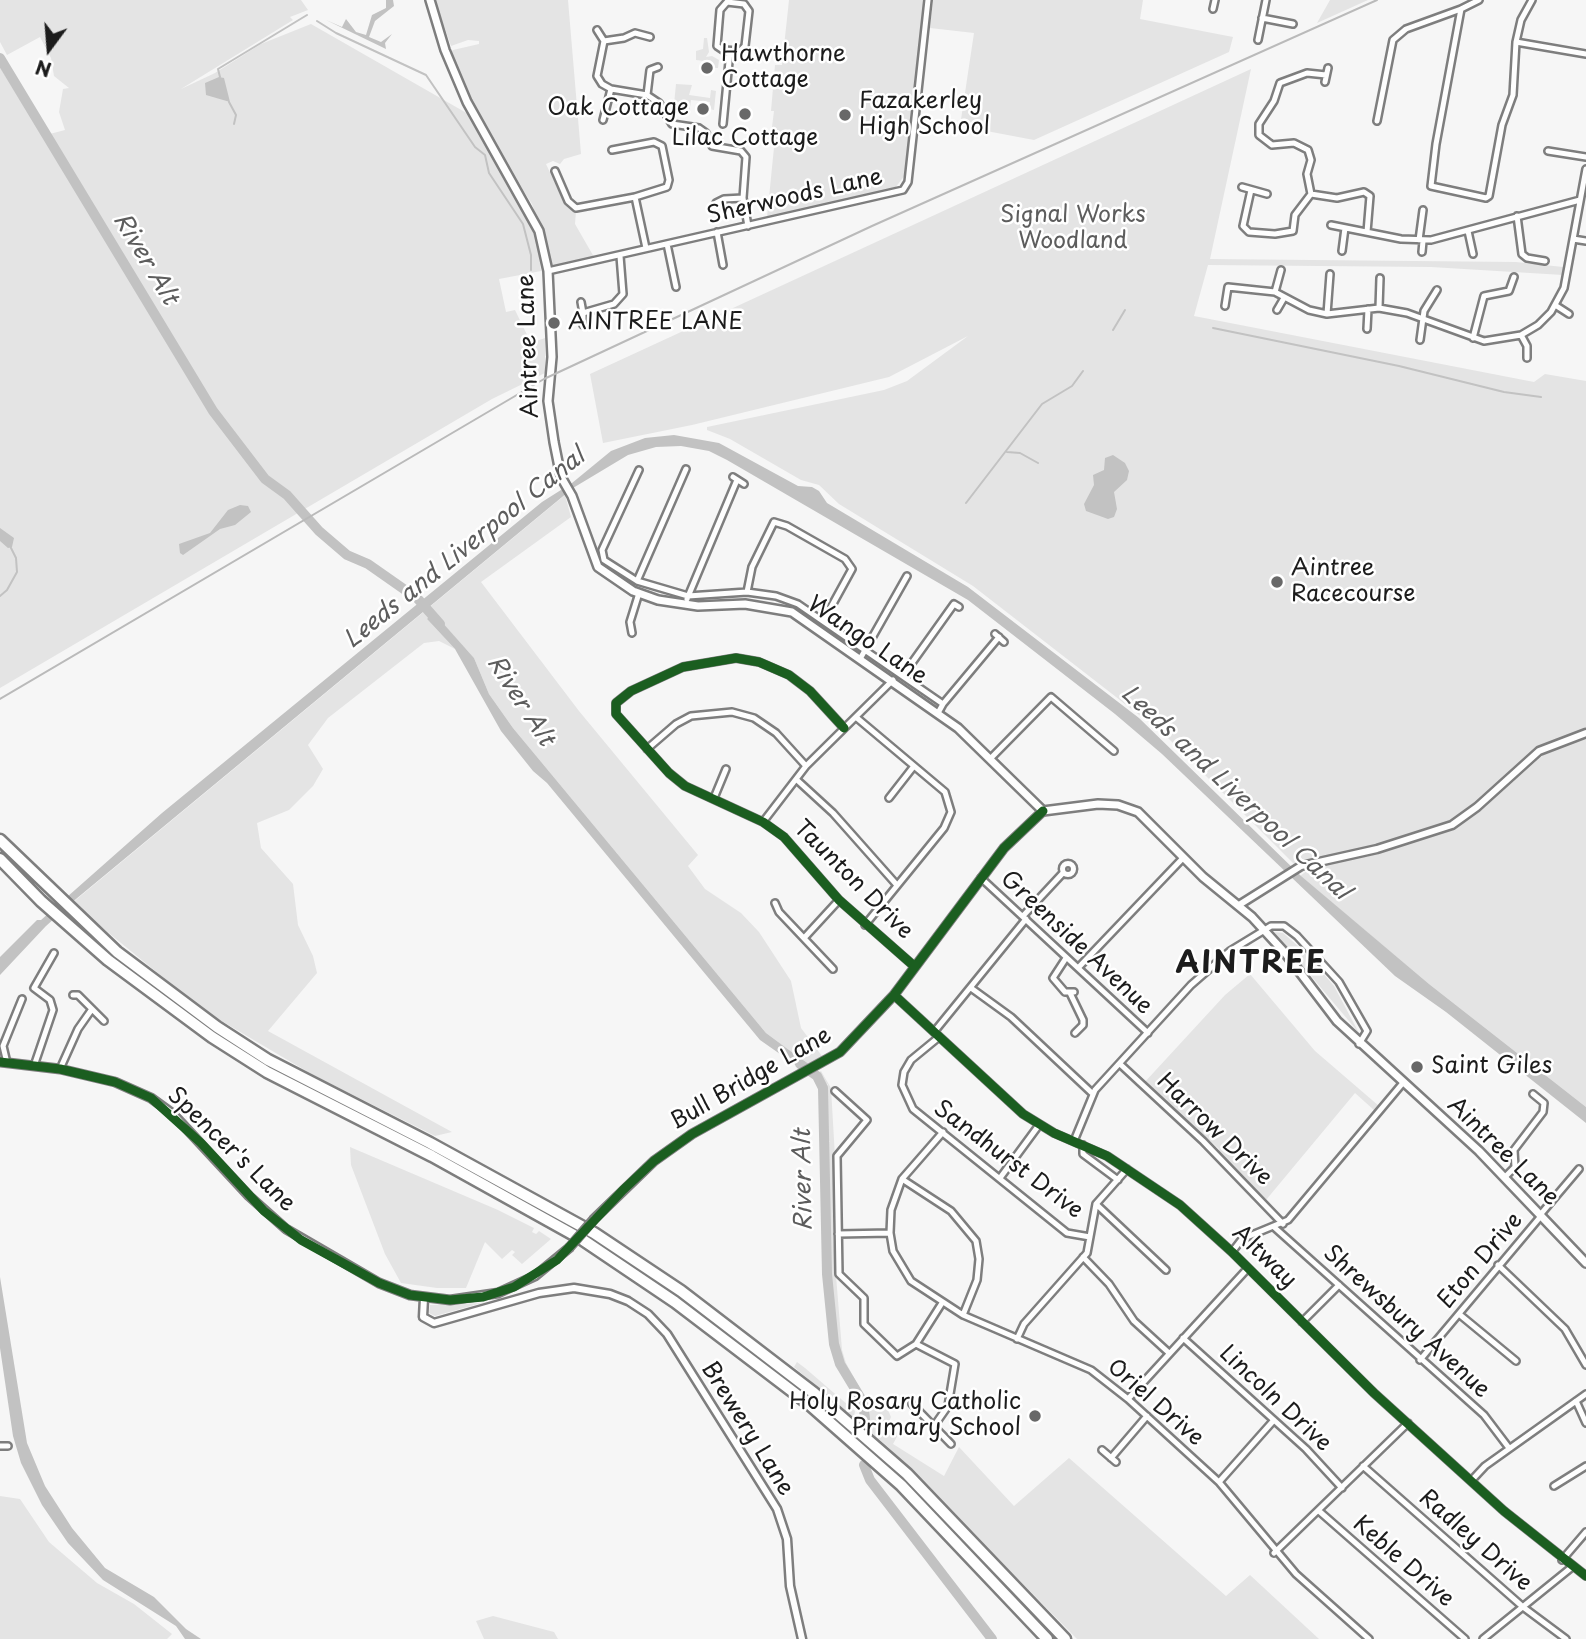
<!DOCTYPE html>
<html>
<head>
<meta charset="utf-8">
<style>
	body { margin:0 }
	#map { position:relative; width:1586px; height:1639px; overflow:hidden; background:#f6f6f6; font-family:"Playpen Sans",sans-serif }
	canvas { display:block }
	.north { position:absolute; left:14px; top:14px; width:70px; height:70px; -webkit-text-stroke:5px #fff; paint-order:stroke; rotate:196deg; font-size:19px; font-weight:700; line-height:28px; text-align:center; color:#1c1c1c }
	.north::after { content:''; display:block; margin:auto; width:24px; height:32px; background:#1c1c1c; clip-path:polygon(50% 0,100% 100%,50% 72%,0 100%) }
</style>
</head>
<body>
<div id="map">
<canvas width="1586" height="1639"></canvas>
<div class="north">N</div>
</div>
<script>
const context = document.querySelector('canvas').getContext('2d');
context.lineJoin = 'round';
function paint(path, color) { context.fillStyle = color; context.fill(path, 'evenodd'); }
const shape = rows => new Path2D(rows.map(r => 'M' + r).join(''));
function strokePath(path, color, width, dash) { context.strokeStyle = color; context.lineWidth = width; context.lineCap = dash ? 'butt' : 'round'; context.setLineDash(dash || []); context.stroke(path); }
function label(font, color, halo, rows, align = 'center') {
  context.font = font + ' "Playpen Sans",sans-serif'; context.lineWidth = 5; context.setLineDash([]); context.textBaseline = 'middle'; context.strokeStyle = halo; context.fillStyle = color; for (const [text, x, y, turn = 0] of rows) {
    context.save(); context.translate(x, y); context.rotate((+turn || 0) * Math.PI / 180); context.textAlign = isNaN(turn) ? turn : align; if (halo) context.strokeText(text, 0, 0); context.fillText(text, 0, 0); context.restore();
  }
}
const green = shape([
	[0,0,301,0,308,10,290,17,293,20,181,89,215,73,261,44,311,24,470,115,536,235,541,271,499,279,506,312,515,310,531,343,545,338,545,373,492,399,0,688,0,67,42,136,65,130,59,112,63,89,69,88,54,76,51,58,40,37,7,55,0,42],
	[435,0,568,0,581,154,564,159,560,164,553,161,546,164,564,202,576,211,575,224,594,257,550,267,544,238,532,204,491,141,449,54,453,50,479,44,479,41,468,40,451,46],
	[789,0,924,0,905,175,895,188,767,217,776,128,772,127,774,111,771,111,775,65,782,65],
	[933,0,1143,0,1140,19,1233,37,1229,52,1034,140,960,126,974,33,930,28],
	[1330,0,1368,0,1317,23],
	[704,38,707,38,709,52,706,57,712,56,719,60,718,68,714,68,712,62,696,60,696,51,703,49],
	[1251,69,1210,259,1516,262,1563,267,1563,275,1431,267,1208,265,1194,316,1534,382,1545,374,1586,381,1586,729,1535,749,1474,804,1447,823,1357,850,1366,857,1454,829,1479,812,1543,755,1586,738,1586,1107,1429,984,1300,876,1312,867,1338,862,1332,854,1297,867,1165,735,973,586,839,504,819,485,801,480,730,439,707,430,707,427,884,390,907,381,968,336,889,377,692,425,603,443,590,374],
	[676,84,692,85,689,95,710,98,711,90,716,91,714,110,709,109,710,102,691,100,689,115,680,112,680,105,674,104],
	[565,495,571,517,481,582,579,711,698,855,688,866,705,889,741,913,759,932,791,981,801,1028,822,1056,808,1064,766,1033,513,728,489,694,474,658,433,613,427,619,455,649,439,641,424,643,328,718,308,745,323,769,313,786,289,810,257,823,261,848,293,884,298,925,313,956,317,973,268,1031,452,1132,435,1136,313,1075,203,1010,72,903],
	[1274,932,1283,933,1305,952,1334,986,1359,1033],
	[1250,974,1315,1051,1379,1106,1375,1111,1355,1093,1266,1200,1220,1156,1219,1149,1204,1135,1197,1134,1143,1084,1225,995],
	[821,1071,831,1088,835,1157,833,1238,842,1350,846,1363,872,1410,884,1401,891,1417,886,1429,899,1433,893,1444,944,1476,959,1447,1014,1506,1069,1458,1226,1596,1250,1575,1319,1639,1077,1639,888,1447,794,1367,797,1362,805,1368,855,1411,854,1417,868,1428,870,1421,864,1399,842,1361,835,1336,830,1257,827,1143,830,1141,827,1141,825,1088,828,1084,824,1086,816,1074],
	[350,1147,498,1210,534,1228,532,1232,536,1234,539,1231,551,1239,522,1264,512,1255,515,1252,512,1250,502,1259,485,1242,466,1288,437,1288,401,1283,385,1254,351,1165],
	[482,1303,435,1316,429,1313,430,1305],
	[0,1496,20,1499,49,1542,97,1583,134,1604,172,1634,167,1639,0,1639],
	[493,1616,554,1632,558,1639,484,1639,476,1621]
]);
const water = shape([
	[386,0,393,0,394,6,375,21,369,37,381,42,392,34,385,43,386,49,326,20,342,27,346,19,356,32,366,35,372,15,386,8],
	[219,77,224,78,230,102,206,95,205,83],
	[674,435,719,443,798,486,812,487,819,491,827,503,968,587,1139,718,1301,876,1429,984,1586,1107,1586,1123,1446,1012,1395,976,1162,754,1115,714,968,600,727,460,709,451,681,446,656,447,628,455,573,488,76,899,46,926,0,975,0,957,37,920,41,920,162,813,542,502,572,483,611,451,645,438],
	[1113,455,1125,463,1129,471,1127,480,1114,492,1117,509,1114,517,1108,519,1086,511,1084,504,1094,485,1093,475,1104,470,1105,458],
	[240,505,248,506,251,512,235,525,220,529,183,555,180,553,179,544,210,533,228,510],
	[0,528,14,538,12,547,8,548,0,541],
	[433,612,474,658,489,694,513,728,766,1033,808,1064,800,1068,760,1040,547,783,533,771,501,731,455,649,427,619],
	[0,1277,27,1443,45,1486,72,1528,105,1568,154,1597,186,1629,201,1639,185,1639,176,1626,103,1580,68,1543,42,1505,21,1463,13,1436,0,1348]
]);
const stream = shape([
	[317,21,336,33,426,75,475,147,485,155,489,173,523,224,531,255,531,270],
	[220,77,218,69,307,15],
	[229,102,236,115,234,124],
	[1213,328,1399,366,1504,392,1541,397],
	[1113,330,1125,310],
	[1007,452,1020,453,1038,463],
	[966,503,1042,404,1072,386,1083,371],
	[0,596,7,590,17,572,16,558,10,546]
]);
const river = shape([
	[0,58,213,411,265,479,287,495,319,531,347,555,368,564,418,599,440,624],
	[800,1064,817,1076,823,1088,827,1274,834,1344,840,1364,863,1402,865,1419],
	[864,1465,870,1480,992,1639]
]);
const minor = shape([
	[1479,0,1461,9,1436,144,1431,186,1486,198,1489,196,1502,125,1513,95,1516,42,1521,20,1532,0],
	[727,2,744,4,749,11,745,46,740,51,723,50,717,46,720,10,727,2],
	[1213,9,1215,0],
	[1262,18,1293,24],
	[597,30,604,41,597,76,602,84,611,89,647,95,659,103,672,124,699,128,706,133,712,146,741,151,746,157,743,198,748,226],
	[1258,40,1266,0],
	[604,41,624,38,635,33,650,37],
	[1516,42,1586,54],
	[1325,82,1328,68],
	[647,95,650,70,658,67],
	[603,120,611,89],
	[1377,121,1393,40,1406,29,1461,9],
	[723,124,730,51],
	[612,150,654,142,662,146,669,180,667,187,635,197,646,248],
	[1548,151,1586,157],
	[555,171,568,201,576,208,635,197],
	[1242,187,1267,194],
	[1251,190,1243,226,1249,232,1275,234,1293,231,1295,215,1311,194,1337,198,1364,192,1370,196,1367,232],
	[1311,194,1307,174,1311,160,1308,150,1294,143,1272,145,1259,135,1259,124,1274,101,1280,83,1307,73,1326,75],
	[716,203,724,199,743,198],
	[1517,216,1522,254,1527,258,1545,261],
	[1331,225,1401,239,1431,240,1580,200],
	[1468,231,1473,254],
	[717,232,723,265],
	[1573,239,1586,241],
	[1419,240,1423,210],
	[667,244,676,287],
	[1342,251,1345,228],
	[1422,252,1423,241],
	[548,271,903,190,908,182,928,0],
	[1275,292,1281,270],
	[581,302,583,313,614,304,623,294,620,256],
	[1555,305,1569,314],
	[1225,306,1228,287,1275,292,1309,310,1327,314,1379,308,1407,313,1484,341,1521,335,1538,325,1551,312,1564,288,1586,169],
	[1379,308,1380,278],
	[1277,310,1284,298],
	[583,313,583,325],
	[1327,314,1330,274],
	[1367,329,1368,309],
	[1521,335,1527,346,1527,358],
	[1473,338,1484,296,1509,291,1514,277],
	[1420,340,1424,311,1437,290],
	[639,470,602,550,604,560,637,581,688,596,747,592,776,596,798,604,943,704,938,713],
	[733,477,744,484],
	[637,581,686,469],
	[747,592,752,567,774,522,787,526,845,559,852,569,824,620],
	[687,599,737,480],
	[632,633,630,622,639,593],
	[995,634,1004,642],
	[860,659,907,576],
	[904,674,954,604,959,607],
	[943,704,999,637],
	[857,718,945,792,951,812,944,828,865,925],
	[844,728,810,691,789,675,759,662,736,658,683,667,631,691,616,703,616,714,669,773,685,786,763,822,784,837,839,900,914,966],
	[647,749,676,724,691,716,732,712,754,718,776,733,806,766],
	[991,758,1051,697,1114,751],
	[797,780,833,813,896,884],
	[714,798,726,769],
	[889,798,914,766],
	[763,822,806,766,893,680],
	'1062.5 869a5.5 5.5 0 1 1 11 0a5.5 5.5 0 1 1-11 0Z',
	[981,878,1148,1033],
	[775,903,779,912,833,969],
	[1023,916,1062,874],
	[805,937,839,900],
	[1066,958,1053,978,1065,992,1074,992],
	[1078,968,1183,858],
	[971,988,1011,1017,1093,1094],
	[1070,993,1083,1020,1083,1025,1075,1033],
	[73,995,78,995,104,1021],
	[894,995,1023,1114,1054,1133,1107,1156,1180,1205,1232,1252,1374,1393,1504,1511,1586,1576],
	[934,1032,1026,919],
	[939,1037,911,1060,904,1072,902,1085,913,1109,1067,1233,1090,1237],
	[7,1063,3,1046,22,999],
	[1120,1064,1203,1141,1283,1224],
	[34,1066,53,1010,50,1000,34,988,54,953],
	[60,1069,78,1029,92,1009],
	[835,1091,867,1120,837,1156,839,1274,864,1298,864,1324,897,1356,916,1344,942,1303],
	[943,1132,902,1179,891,1210,890,1233,893,1251,911,1281,963,1315,1091,1370,1128,1399,1219,1482,1296,1574,1369,1639],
	[1074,1141,1095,1090,1191,985,1230,951,1271,926,1284,926,1297,936,1339,982,1367,1031,1359,1044],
	[1083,1145,1083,1154,1118,1180],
	[1505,1177,1515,1167,1514,1150,1543,1112,1544,1103,1533,1094],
	[1000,1178,1039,1125],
	[902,1179,951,1211,976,1241,979,1259,977,1280,963,1315],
	[1096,1204,1166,1270],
	[1540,1215,1579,1169],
	[1274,1227,1484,1415,1509,1448],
	[838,1234,890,1233],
	[1232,1252,1242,1239,1288,1220,1402,1084],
	[1083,1257,1109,1284,1134,1321,1169,1353],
	[1498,1265,1565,1329,1586,1365],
	[1459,1314,1516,1361],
	[1302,1322,1339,1285],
	[1183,1338,1306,1449,1342,1488],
	[1017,1339,1024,1324,1087,1253,1096,1204,1127,1169],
	[916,1344,955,1364,948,1406,934,1426],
	[1420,1360,1541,1216],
	[1128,1399,1248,1268],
	[1576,1401,1586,1423],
	[912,1404,951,1444],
	[0,1446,8,1446],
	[1102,1450,1116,1462],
	[1111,1458,1147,1416],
	[1363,1466,1523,1607,1566,1639],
	[1471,1481,1485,1466,1586,1394],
	[1219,1482,1274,1420],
	[1554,1486,1586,1466],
	[1319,1511,1465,1639],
	[1274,1553,1408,1423],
	[1562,1560,1586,1532],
	[1483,1639,1572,1567]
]);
const tertiary = shape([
	[1239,905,1301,866,1377,849,1452,825,1477,807,1539,751,1586,733],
	[0,1062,60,1069,115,1082,151,1098,173,1114,249,1196,286,1229,379,1283,410,1295,450,1300,498,1293,535,1276,569,1248],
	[594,1219,654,1161,692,1134,840,1052,894,995,1004,848,1043,811],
	[424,1298,423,1317,434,1323,539,1293,574,1288,610,1294,628,1301,648,1314,667,1334,777,1509,787,1539,790,1586,802,1639]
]);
const secondary = shape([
	[430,0,445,50,467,102,539,231,548,271,552,357,548,401,554,442,561,477,572,496,598,567,633,591,658,600,698,606,745,604,792,612,958,728,1043,811,1098,804,1118,805,1138,812,1203,877,1252,917,1286,954,1337,1021,1479,1151,1586,1263]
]);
const motorway = shape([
	[0,840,117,952,217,1027,268,1060,430,1143,594,1233,681,1291,814,1393,907,1474,1065,1639],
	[0,859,41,901,108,960,212,1037,267,1072,432,1156,583,1240,675,1302,809,1404,901,1485,1047,1639]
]);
const rail = shape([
	[0,699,544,379,872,226,1377,0]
]);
const tertiaryBridge = shape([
	[569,1248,594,1219]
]);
const cycleway = shape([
	[844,728,810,691,789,675,759,662,736,658,683,667,631,691,616,703,616,714,669,773,685,786,763,822,784,837,839,900,914,966],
	[894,995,1023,1114,1054,1133,1107,1156,1180,1205,1232,1252,1374,1393,1504,1511,1586,1576],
	[0,1062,60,1069,115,1082,151,1098,201,1143,264,1211,301,1240,379,1283,410,1295,450,1300,483,1297,514,1287,557,1260,623,1190,654,1161,692,1134,840,1052,894,995,1004,848,1043,811]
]);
const markers = [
	[707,68,7,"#686868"],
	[703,109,7,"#686868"],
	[745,114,7,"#686868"],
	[845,115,7,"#686868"],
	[554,323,7,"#686868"],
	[1277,582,7,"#686868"],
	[1417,1067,7,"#686868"],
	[1035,1416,7,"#686868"]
];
const poiNames = [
	["Hawthorne",721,55],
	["Cottage",721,81],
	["Fazakerley",859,102],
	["High School",859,128],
	["Oak Cottage",689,109,"right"],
	["Lilac Cottage",745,139,"center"],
	["AINTREE LANE",568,323],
	["Aintree",1291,569],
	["Racecourse",1291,595],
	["Saint Giles",1431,1067],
	["Holy Rosary Catholic",1021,1403,"right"],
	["Primary School",1021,1429,"right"]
];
const streetNames = [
	["Sherwoods Lane",795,197,-13],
	["Aintree Lane",529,346,-92],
	["Wango Lane",867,641,34],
	["Taunton Drive",853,880,45],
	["Greenside Avenue",1076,943,43],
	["Bull Bridge Lane",751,1079,-30],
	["Harrow Drive",1214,1130,44],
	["Spencer's Lane",231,1150,44],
	["Aintree Lane",1503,1152,44],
	["Sandhurst Drive",1008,1160,37],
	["Altway",1264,1257,44],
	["Eton Drive",1481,1261,-50],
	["Shrewsbury Avenue",1406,1322,42],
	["Lincoln Drive",1275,1399,43],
	["Oriel Drive",1155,1403,41],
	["Brewery Lane",747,1429,58],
	["Radley Drive",1475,1541,41],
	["Keble Drive",1403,1562,41]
];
const parkNames = [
	["Signal Works",1073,216],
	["Woodland",1073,242]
];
const waterNames = [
	["River Alt",145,259,59],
	["Leeds and Liverpool Canal",465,549,-39],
	["River Alt",520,701,57],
	["Leeds and Liverpool Canal",1235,793,43],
	["River Alt",804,1180,-91]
];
const districtNames = [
	["AINTREE",1251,965]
];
paint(green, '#e4e4e4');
paint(water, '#c2c2c2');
strokePath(stream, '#c2c2c2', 2);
strokePath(river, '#c2c2c2', 10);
strokePath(minor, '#7e7e7e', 10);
strokePath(tertiary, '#7e7e7e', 11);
strokePath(secondary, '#7e7e7e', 12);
strokePath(motorway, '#7e7e7e', 15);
strokePath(minor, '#fefefe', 5);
strokePath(tertiary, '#fefefe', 6);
strokePath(secondary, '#fefefe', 7);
strokePath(motorway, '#fefefe', 10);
strokePath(rail, '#bababa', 2);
strokePath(tertiaryBridge, '#7e7e7e', 11, []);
strokePath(tertiaryBridge, '#fefefe', 6);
strokePath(cycleway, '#1b5e20', 9);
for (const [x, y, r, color] of markers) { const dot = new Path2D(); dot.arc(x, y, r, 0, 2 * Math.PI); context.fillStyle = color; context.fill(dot); strokePath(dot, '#fff', 2.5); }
label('23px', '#1c1c1c', '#fff', poiNames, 'left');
label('23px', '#1c1c1c', '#fff', streetNames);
label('23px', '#5d5d5d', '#fff', parkNames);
label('italic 24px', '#5d5d5d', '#fff', waterNames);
context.letterSpacing = '2px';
label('bold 30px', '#1c1c1c', '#fff', districtNames);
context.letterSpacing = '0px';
</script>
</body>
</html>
